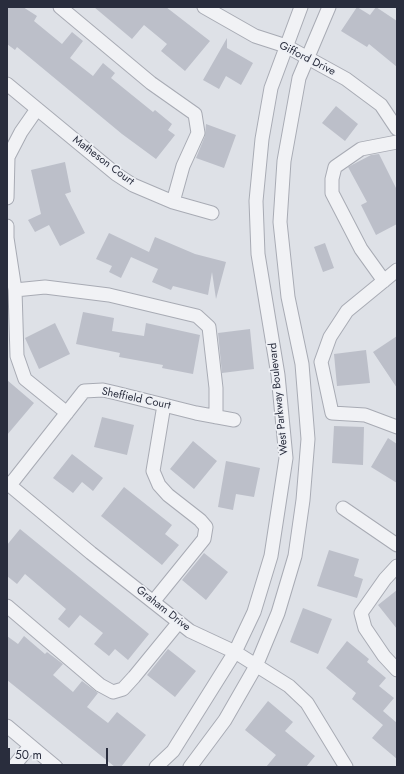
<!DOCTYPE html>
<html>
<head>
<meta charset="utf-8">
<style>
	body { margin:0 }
	#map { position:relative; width:404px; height:774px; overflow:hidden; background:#dee1e7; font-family:Jost,sans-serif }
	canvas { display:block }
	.frame { position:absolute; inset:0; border:8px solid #292d3d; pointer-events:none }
	.scale { position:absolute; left:8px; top:748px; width:100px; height:18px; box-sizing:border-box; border:2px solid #292d3d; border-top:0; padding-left:5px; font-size:12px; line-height:14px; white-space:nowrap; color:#292d3d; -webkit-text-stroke:3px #eef0f5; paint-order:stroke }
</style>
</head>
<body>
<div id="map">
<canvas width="404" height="774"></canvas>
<div class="frame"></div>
<div class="scale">50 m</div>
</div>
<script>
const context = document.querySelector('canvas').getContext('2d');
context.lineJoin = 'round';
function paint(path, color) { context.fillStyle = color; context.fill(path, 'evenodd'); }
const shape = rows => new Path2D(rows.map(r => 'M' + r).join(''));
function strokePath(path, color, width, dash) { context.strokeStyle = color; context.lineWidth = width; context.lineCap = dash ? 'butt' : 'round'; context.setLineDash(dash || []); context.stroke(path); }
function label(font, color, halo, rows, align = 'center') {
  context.font = font + ' Jost,sans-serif'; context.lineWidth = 3.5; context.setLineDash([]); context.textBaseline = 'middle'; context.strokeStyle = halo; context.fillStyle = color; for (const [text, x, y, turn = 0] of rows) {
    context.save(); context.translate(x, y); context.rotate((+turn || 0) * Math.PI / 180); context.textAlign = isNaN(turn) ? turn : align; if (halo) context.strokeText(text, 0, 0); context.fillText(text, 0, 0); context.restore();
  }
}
const building = shape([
	[7,7,23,7,37,16,34,21,62,44,72,32,83,41,70,58,93,76,103,63,115,73,111,78,153,112,155,110,172,124,168,130,175,135,156,159,122,134,17,47,15,50,7,44],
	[94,7,166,7,210,41,185,71,161,51,167,44,144,25,132,39],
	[357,7,370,15,376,7,397,21,397,67,369,44,367,47,341,31],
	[227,38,227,48,253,63,241,85,226,76,219,89,203,80],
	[336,106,358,124,345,141,322,123],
	[206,124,236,135,224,168,196,158,205,136],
	[379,154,397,190,397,224,376,235,361,205,367,202,348,167,371,155],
	[65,162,71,192,65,194,85,233,60,246,49,225,35,232,28,220,41,214,31,170],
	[109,233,149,252,155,237,195,254,226,262,216,299,212,272,208,295,173,286,171,290,152,282,158,269,131,257,121,278,109,272,112,266,96,259],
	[325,243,334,268,323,272,314,247],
	[83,312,114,318,112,331,144,336,146,323,200,335,193,374,162,368,163,365,119,357,120,353,76,344],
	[55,323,70,354,39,369,25,338],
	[250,329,254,369,222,373,218,333],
	[397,336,397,388,373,352],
	[366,350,370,383,337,386,334,354],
	[7,380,34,403,7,435],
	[102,417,134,425,127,455,94,447],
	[334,426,364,427,363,465,332,463],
	[388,438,397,444,397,483,371,467],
	[193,441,217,461,194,489,170,469],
	[72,454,103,478,93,491,82,482,73,493,53,478],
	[226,461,260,468,254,497,236,494,233,510,218,507],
	[124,487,172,525,165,534,179,545,162,565,101,516],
	[20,529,149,634,128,660,115,649,109,656,94,644,103,633,80,615,69,628,58,619,66,609,25,574,17,584,7,576,7,545],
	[329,550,359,559,354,576,363,579,357,598,317,586],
	[204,553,228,572,206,600,182,580],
	[397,590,397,629,378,605],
	[303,608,332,619,318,654,290,642],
	[7,636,18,644,24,636,45,654,47,652,63,664,53,675,73,692,82,681,98,693,87,707,108,723,117,712,146,735,121,767,115,767,7,680],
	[347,641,369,659,367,662,386,678,379,686,394,698,383,711,397,723,397,759,372,738,383,725,352,699,356,693,326,668],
	[168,649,196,671,175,697,147,675],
	[268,701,293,722,285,731,315,756,306,767,266,767,276,755,245,730]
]);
const minor = shape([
	[60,7,151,83,195,114,198,133,183,166,173,202],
	[204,7,255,36,286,46,346,79,381,105,397,129],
	[7,84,116,174,133,185,173,202,212,213],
	[7,198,8,157,21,132,37,109],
	[7,226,7,238,15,290,17,356,25,379,67,413],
	[397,270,347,311,330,337,321,362,332,413,365,415,397,427],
	[384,281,361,249,332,193,332,179,335,167,361,149,397,142],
	[15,290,45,287,109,295,197,316,209,327,216,388,216,417],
	[7,483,91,553,190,631,235,652,289,686,307,703,346,767],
	[10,485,84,391,103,390,116,393,196,413,234,420],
	[343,508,397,545],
	[397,566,385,579,361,613,365,628,384,656,397,670],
	[153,602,204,539,206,527,200,520,168,495,159,485,153,471,164,405],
	[7,606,100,685,113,692,123,689,134,677,179,622],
	[7,726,56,767],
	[13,767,30,746],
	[156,767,173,751,235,652,254,612,271,556,286,458,278,375,258,254,256,201,262,139,271,88,301,7],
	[190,767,225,720,256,666,278,613,295,556,303,500,308,439,302,364,288,297,280,222,284,161,299,78,329,7]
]);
const streetNames = [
	["Gifford Drive",307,59,27],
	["Matheson Court",103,161,37],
	["Sheffield Court",136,399,12],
	["West Parkway Boulevard",279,399,-96],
	["Graham Drive",163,609,38]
];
paint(building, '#bcbfc9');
strokePath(minor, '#a8abb4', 15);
strokePath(minor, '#f1f2f5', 13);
label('11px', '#292d3d', '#eef0f5', streetNames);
</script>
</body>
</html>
